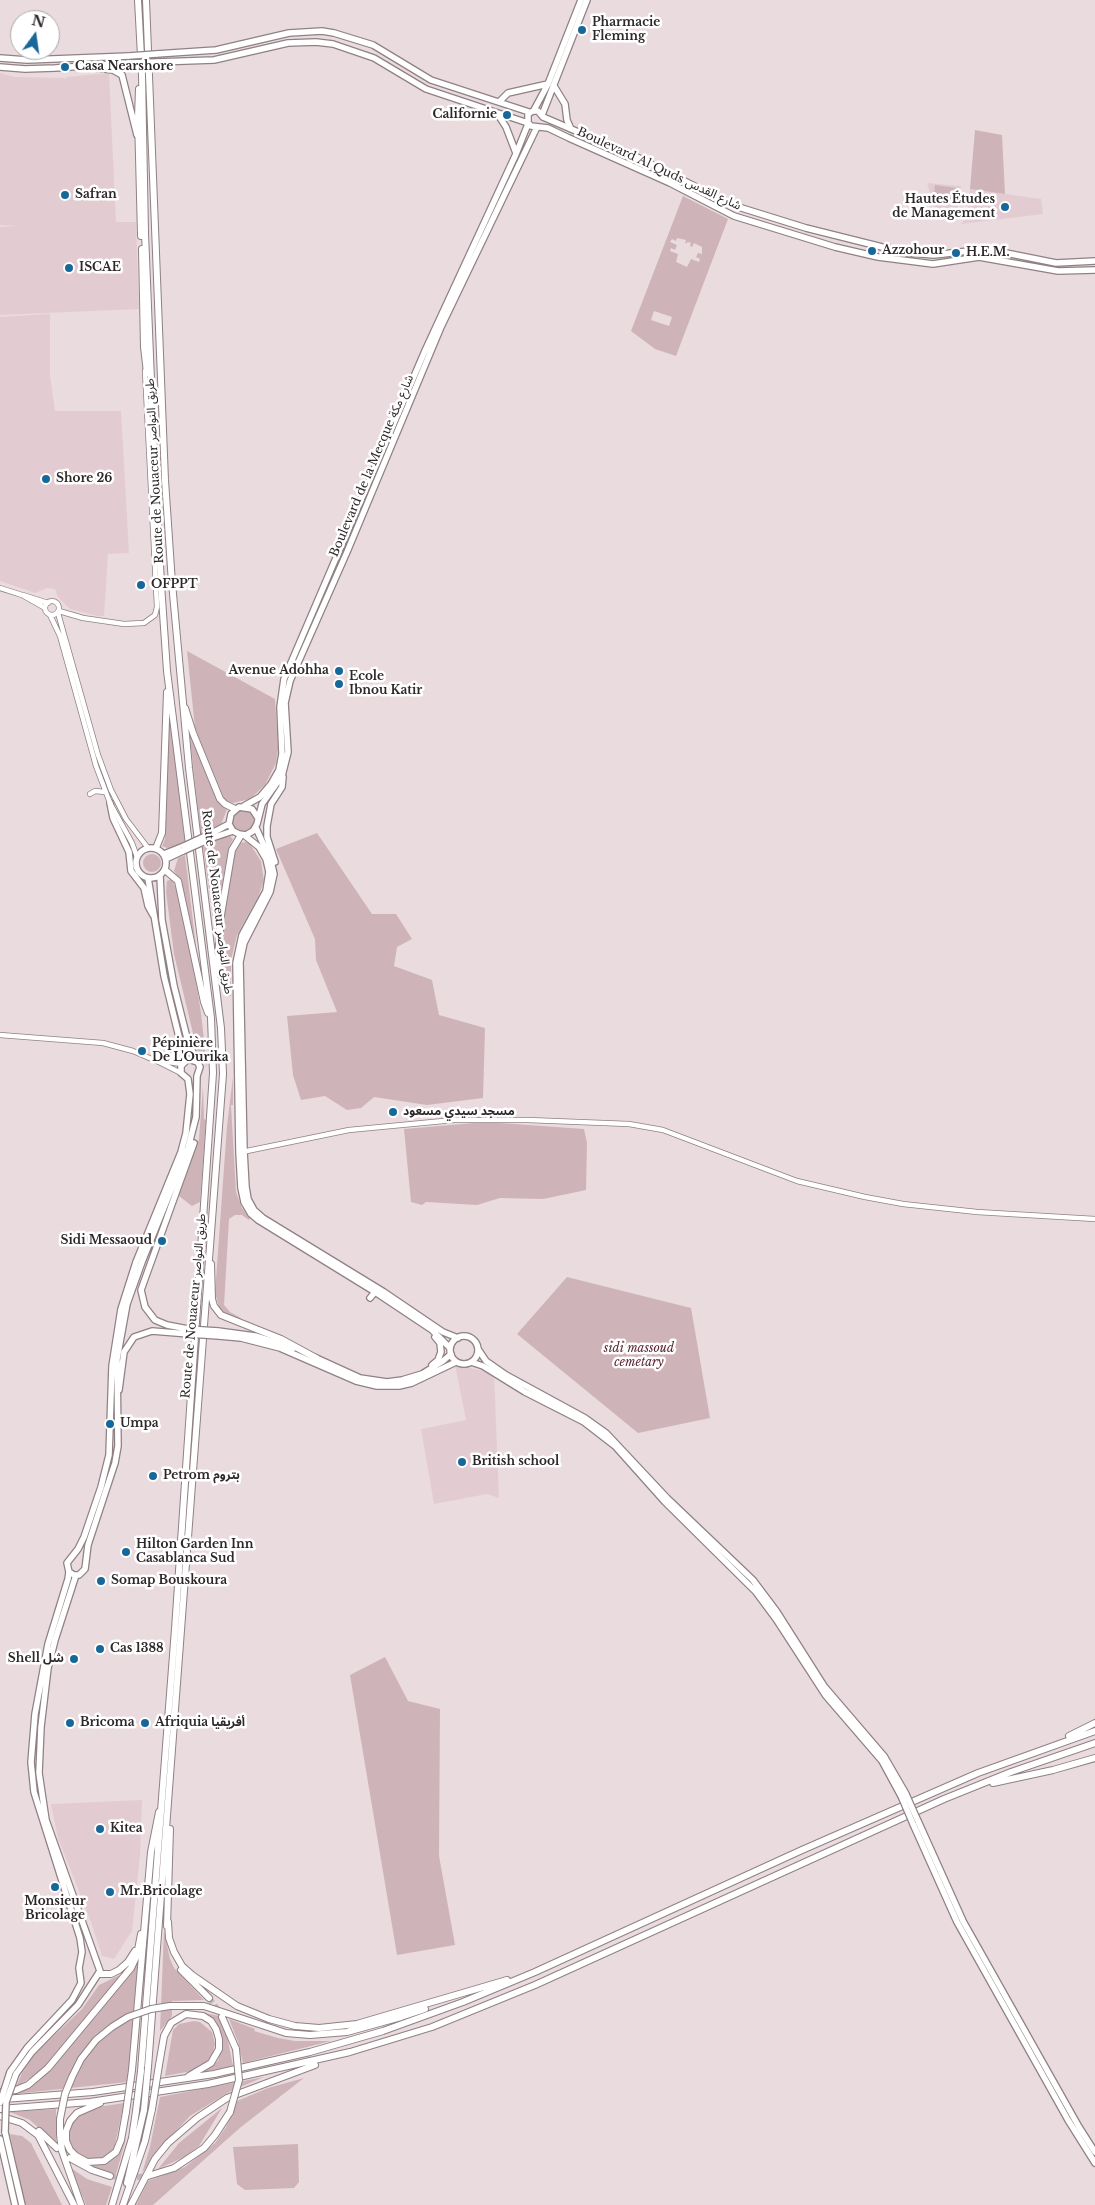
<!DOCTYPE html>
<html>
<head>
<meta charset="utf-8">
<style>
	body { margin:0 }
	#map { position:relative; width:1095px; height:2205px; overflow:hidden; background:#eadbde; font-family:"Libre Baskerville",serif }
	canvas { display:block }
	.north { position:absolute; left:10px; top:10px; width:50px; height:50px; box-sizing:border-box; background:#fff; border:1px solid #aba9a9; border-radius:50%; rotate:14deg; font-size:14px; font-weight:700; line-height:20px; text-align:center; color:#2d2729 }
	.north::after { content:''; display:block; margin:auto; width:18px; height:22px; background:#186799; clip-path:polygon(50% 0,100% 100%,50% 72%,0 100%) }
</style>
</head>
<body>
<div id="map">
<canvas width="1095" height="2205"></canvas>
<div class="north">N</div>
</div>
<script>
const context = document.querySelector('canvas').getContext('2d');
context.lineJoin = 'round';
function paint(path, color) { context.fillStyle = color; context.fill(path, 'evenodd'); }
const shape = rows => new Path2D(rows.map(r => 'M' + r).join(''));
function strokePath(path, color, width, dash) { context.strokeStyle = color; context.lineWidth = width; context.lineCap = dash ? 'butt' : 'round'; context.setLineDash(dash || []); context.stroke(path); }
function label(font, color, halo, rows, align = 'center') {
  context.font = font + ' "Libre Baskerville","Noto Sans Arabic",serif'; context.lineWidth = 5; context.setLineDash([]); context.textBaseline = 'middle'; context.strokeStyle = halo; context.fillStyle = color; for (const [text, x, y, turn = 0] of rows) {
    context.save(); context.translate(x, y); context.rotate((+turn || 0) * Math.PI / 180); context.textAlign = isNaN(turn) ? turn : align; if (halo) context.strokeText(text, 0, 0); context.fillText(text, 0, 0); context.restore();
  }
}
const built = shape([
	[0,73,14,77,65,78,65,80,67,77,109,73,116,222,136,222,139,309,0,315,0,227,20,226,0,225],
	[927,183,961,186,957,217,939,217,938,210,935,210],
	[970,189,1041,199,1043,214,961,224,968,216],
	[50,314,50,376,55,411,121,411,129,553,108,554,104,616,98,616,70,609,58,597,55,589,47,588,35,593,0,581,0,317],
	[455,1365,494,1373,499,1498,487,1494,434,1504,421,1429,466,1420],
	[142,1800,140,1855,132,1931,114,1959,102,1956,91,1922,58,1838,51,1804]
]);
const green = shape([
	[975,130,1002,135,1005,194,970,189],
	[935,185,957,188,956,197,934,194],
	[683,196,728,219,676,356,655,349,631,331],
	[677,238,686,240,685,244,688,242,691,243,690,246,692,247,694,243,702,247,702,254,698,253,696,257,700,259,699,262,691,259,687,267,676,262,678,254,670,251,671,248,675,250,677,245,670,242,672,239,676,241],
	[654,311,672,317,669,326,651,320],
	[187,651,275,699,278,749,276,763,265,785,250,799,233,803,226,801,224,798,195,728],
	[169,711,185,843,170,849,162,846,165,839],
	[189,729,220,803,227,809,221,825,201,836],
	'232 821a11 11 0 1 1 22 0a11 11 0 1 1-22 0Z',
	[317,833,372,914,396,914,412,939,397,947,394,966,432,980,439,1015,485,1028,483,1098,427,1105,374,1097,361,1108,347,1110,325,1096,301,1100,293,1075,287,1016,337,1012,316,960,315,939,276,849],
	[230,836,233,839,229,848,216,915,213,917,203,847,220,838],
	[246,842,250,844,261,861,264,881,258,897,237,935,231,960,231,996,225,996,220,934,235,849,238,843],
	'143 863a9 9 0 1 1 18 0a9 9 0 1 1-18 0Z',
	[185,855,196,946,181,881,174,871,178,858],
	[172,879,177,891,193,963,201,1013,207,1067,204,1059,197,1050,174,954,166,892,167,881],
	[233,1077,233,1105,231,1105,236,1192,242,1208,250,1218,249,1220,242,1215,235,1215,229,1219,224,1305,230,1312,241,1318,240,1321,220,1310,215,1293,227,1126],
	[203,1086,204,1119,206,1120,200,1202,192,1206,179,1196,199,1139],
	[486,1122,584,1129,587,1143,586,1190,543,1199,500,1198,477,1205,426,1202,422,1205,411,1202,404,1129],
	[567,1277,691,1308,710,1418,638,1433,517,1334],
	[385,1657,408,1701,440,1709,439,1856,455,1945,397,1955,350,1675],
	[164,1931,170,1959,174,1968,204,2000,172,2001,172,2016,160,2031],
	[142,1946,135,2027,127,2082,14,2094,34,2084,128,1976],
	[124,1973,41,2071,16,2087,22,2073,36,2053,82,2009,99,1985],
	[201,2012,219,2016,227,2036,233,2066,204,2072,218,2061,222,2044,212,2020],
	[229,2019,255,2029,254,2031,278,2038,295,2041,331,2041,243,2063,238,2042],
	[194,2021,200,2022,212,2032,215,2044,213,2053,207,2062,192,2071,165,2076,173,2030,179,2024],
	[264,2077,229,2092,190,2116,162,2146,142,2173,150,2147,160,2097],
	[304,2078,241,2127,153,2205,136,2205,148,2181,185,2167,215,2143,226,2127,237,2101,268,2088],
	[124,2103,114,2149,104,2158,87,2159,79,2156,71,2147,68,2135,70,2125,80,2114,98,2107],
	[222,2108,199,2146,184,2157,158,2169,179,2143],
	[56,2109,56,2144,30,2120,10,2112],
	[10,2134,22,2136,31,2143,62,2205,25,2205],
	[126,2139,116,2174,85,2165,97,2165,110,2160,118,2153],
	[298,2144,299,2182,294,2188,245,2190,237,2184,233,2147],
	[71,2168,87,2179,112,2187,106,2205,86,2205]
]);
const highwayTunnel = shape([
	[209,1998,220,2013],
	[110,2176,127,2178,148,2176]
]);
const minor = shape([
	[0,588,22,595,45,608],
	[23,595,48,603],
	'45 608a7 7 0 1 1 14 0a7 7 0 1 1-14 0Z',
	[59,611,83,618,124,624,144,623,155,615,157,607,145,371],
	[58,613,98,755,111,790,126,819,148,848],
	[50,615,60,636,96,766,110,803,132,843,137,857],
	[90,794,95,791,105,792],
	[0,1035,103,1043,133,1051,154,1060,182,1064],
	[155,1060,181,1073],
	[242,1152,349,1130,454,1120,528,1120,629,1124,663,1130,797,1181,865,1197,903,1204,977,1212,1095,1219]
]);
const major = shape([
	[156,54,216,50,289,33,322,31,334,33,373,45,431,80,529,112],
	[0,58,27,60,129,56],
	[157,62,214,60,288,43,316,42,333,44,374,58,426,89,528,123,531,126,548,128,569,138,670,183,734,216,835,247,878,257,933,264,979,257,1058,271,1095,270],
	[0,67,25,69,55,68,129,63],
	[88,67,113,70,122,75,137,135],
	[554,86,565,104,567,120,571,129],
	[499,102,508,93,548,84],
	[534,110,548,84,581,0],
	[497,113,506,127,516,153],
	[542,115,587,0],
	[528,123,528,114,533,111,538,111,543,117,637,157,732,205,806,228,882,247,910,253,934,255,986,249,1056,263,1095,261],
	[110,803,113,818,129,852,131,871,144,888,148,906,153,915],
	[244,806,260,797,271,784,279,770,282,754,280,707,284,679,424,353,516,154,528,124],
	[258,818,252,809,239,807,231,814,229,824,233,831,239,834,246,835,253,831,257,824,262,804,282,776,288,752,285,703,290,681,347,552,441,327,537,127],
	[256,828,271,861,274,874,270,892,244,943,240,962,244,1151,246,1187,248,1199,254,1210,263,1218,384,1292,443,1332,458,1338],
	[210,834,229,824],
	[244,835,259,847,266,859,269,872,266,891,242,935,236,963,239,1152,241,1188,244,1202,251,1214,258,1220,375,1292,432,1330,450,1348],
	[212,838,233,831],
	'136 863a15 15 0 1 1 30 0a15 15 0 1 1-30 0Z',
	[164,854,184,846],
	[166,859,183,851],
	[275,862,267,837,267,826,271,804,282,787,283,777],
	[148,878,164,976,180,1041,183,1063],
	[164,1061,175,1054,178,1040],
	[370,1298,375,1292],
	[188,1329,167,1325,155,1320,145,1307,141,1290,194,1143],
	[218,1331,255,1336,294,1348],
	'450 1350a14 14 0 1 1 28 0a14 14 0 1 1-28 0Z',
	[219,1336,241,1338,280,1348,356,1381,377,1386,399,1386,412,1383,456,1362],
	[478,1349,486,1361,506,1375,585,1418,606,1433,667,1498,753,1580,777,1612,824,1686,884,1756,906,1794],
	[314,1357,360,1378,387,1382,402,1380,422,1374,443,1361,451,1354],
	[471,1362,483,1366,525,1392,584,1422,615,1446,665,1502,756,1592,776,1619,826,1696,882,1761,901,1796],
	[432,1365,438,1360,441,1352,440,1343,435,1337],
	[119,1390,124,1352,134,1337,152,1331,189,1334],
	[69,1572,74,1575,79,1575,85,1569,88,1545,115,1463,118,1446,117,1359,127,1304,142,1262,188,1148,196,1117,197,1076,200,1067,188,1042,174,986,162,920,160,875],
	[918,1821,963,1921,1079,2127,1095,2152],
	[913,1824,957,1922,1068,2120,1095,2163],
	[10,2072,27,2048,72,2000,81,1983,79,1968,82,1952,80,1938,34,1792,31,1762,35,1714,48,1644,68,1579,69,1572,67,1563,78,1549,84,1537,101,1487,109,1455,112,1366,121,1309,136,1262,181,1152,186,1133,190,1094,188,1079,181,1073,181,1066,188,1059,197,1062],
	[16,2074,32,2052,78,2005,100,1971,46,1820,39,1773,41,1727,48,1668,55,1640,76,1575],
	[5,2132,22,2205],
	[0,2139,15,2205]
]);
const highway = shape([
	[138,0,142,75,145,233,153,429,161,584,167,671,211,1018,213,1073,175,1629,141,2071],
	[146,0,165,480,172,583,189,768,221,1028,223,1074,148,2067],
	[139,89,138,117,141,236],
	[142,249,144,347,147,373],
	[185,708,193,733,220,799,225,804,235,809],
	[156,848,162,833,167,692],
	[165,870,178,881,204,1002,208,1013],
	[217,972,221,915,232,850,241,835],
	[211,1264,212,1299,214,1306,221,1315,281,1339,316,1358],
	[1069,1736,1095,1723],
	[993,1783,1053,1770,1095,1758],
	[168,1922,169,1938,174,1952,182,1966,192,1975,237,2006,269,2019,295,2026,319,2028,357,2024,507,1980],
	[167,1926,170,1829],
	[181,1970,209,1998],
	[99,1974,111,1974,119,1970,128,1962,135,1951],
	[170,2006,204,2006,286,2033,310,2035,347,2032,401,2017,425,2009],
	[222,2017,236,2049],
	[159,2065,164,2036,171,2023,186,2014,203,2016,211,2021,216,2029,219,2039,219,2049,211,2063,189,2076],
	[132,2070,151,1852,159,1812],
	[0,2092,16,2090,28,2085,48,2068,131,1968,137,1955,141,1934],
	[4,2099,93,2092,214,2074,310,2052,383,2031,463,2002,535,1972,802,1850,978,1773,1095,1731],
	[100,2103,77,2113,70,2121,66,2131,66,2141,70,2150,76,2156,87,2162,104,2161,116,2152,121,2140,126,2112],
	[0,2109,90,2102,208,2084,350,2052,432,2027,535,1985,944,1799,1011,1772,1095,1743],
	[0,2116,22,2123,38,2135,74,2205],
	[60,2119,60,2135,62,2151,81,2205],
	[39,2131,57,2148],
	[70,2158,92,2170,110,2176],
	[148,2176,174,2168,204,2148,215,2135,230,2112],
	[127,2183,144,2110],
	[112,2205,132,2138,136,2111],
	[123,2205,145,2141,152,2109],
	[131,2205,155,2159,168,2143,197,2118,227,2098,315,2065]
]);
const majorBridge = shape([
	[129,56,156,54],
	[129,63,157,62],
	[184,846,210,834],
	[183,851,212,838],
	[188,1329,218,1331],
	[189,1334,219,1336],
	[906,1794,918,1821],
	[901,1796,913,1824],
	[0,2103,10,2072],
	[5,2132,6,2102,16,2074]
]);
const highwayBridge = shape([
	[152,2109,159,2065],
	[144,2110,148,2067],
	[136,2111,141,2071],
	[126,2112,132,2070],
	[230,2112,239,2080,236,2049],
	[60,2119,65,2094,72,2077,81,2059,96,2040,112,2027,128,2017,151,2009,170,2006]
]);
const markers = [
	[582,30,5,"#186799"],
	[65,67,5,"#186799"],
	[507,115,5,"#186799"],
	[65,195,5,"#186799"],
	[1005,207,5,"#186799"],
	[872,251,5,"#186799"],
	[956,253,5,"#186799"],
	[69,268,5,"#186799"],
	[46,479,5,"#186799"],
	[141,585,5,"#186799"],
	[339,671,5,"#186799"],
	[339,684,5,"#186799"],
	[142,1051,5,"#186799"],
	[393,1112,5,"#186799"],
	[162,1241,5,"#186799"],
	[110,1424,5,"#186799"],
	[462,1462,5,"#186799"],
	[153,1476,5,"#186799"],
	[126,1552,5,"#186799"],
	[101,1581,5,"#186799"],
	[100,1649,5,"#186799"],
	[74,1659,5,"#186799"],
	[70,1723,5,"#186799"],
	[145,1723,5,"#186799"],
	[100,1829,5,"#186799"],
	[55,1887,5,"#186799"],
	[110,1892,5,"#186799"]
];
const poiNames = [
	["Pharmacie",592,23],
	["Fleming",592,37],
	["Casa Nearshore",75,67],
	["Californie",497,115,"right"],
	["Safran",75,195],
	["Hautes Études",995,200,"right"],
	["de Management",995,214,"right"],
	["Azzohour",882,251],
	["H.E.M.",966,253],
	["ISCAE",79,268],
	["Shore 26",56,479],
	["OFPPT",151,585],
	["Avenue Adohha",329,671,"right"],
	["Ecole",349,677],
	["Ibnou Katir",349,691],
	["Pépinière",152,1044],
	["De L'Ourika",152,1058],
	["مسجد سيدي مسعود",403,1112],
	["Sidi Messaoud",152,1241,"right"],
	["Umpa",120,1424],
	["British school",472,1462],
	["Petrom بتروم",163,1476],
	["Hilton Garden Inn",136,1545],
	["Casablanca Sud",136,1559],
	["Somap Bouskoura",111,1581],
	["Cas 1388",110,1649],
	["Shell شل",64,1659,"right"],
	["Bricoma",80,1723],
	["Afriquia أفريقيا",155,1723],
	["Kitea",110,1829],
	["Mr.Bricolage",120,1892],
	["Monsieur",55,1902,"center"],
	["Bricolage",55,1916,"center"]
];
const streetNames = [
	["Boulevard Al Quds شارع القدس",659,169,25],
	["Boulevard de la Mecque شارع مكة",372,466,-67],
	["Route de Nouaceur طريق النواصر",155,471,-93],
	["Route de Nouaceur طريق النواصر",217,902,83],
	["Route de Nouaceur طريق النواصر",194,1306,-85]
];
const parkNames = [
	["sidi massoud",639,1349],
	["cemetary",639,1363]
];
paint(built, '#e3ccd1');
paint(green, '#ceb4b9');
strokePath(highwayTunnel, '#c4b7ba', 6, [6, 3]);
strokePath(minor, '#8f8184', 6);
strokePath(major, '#8f8184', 8);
strokePath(highway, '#8f8184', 8);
strokePath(minor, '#fff', 4.5);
strokePath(major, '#fff', 5.5);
strokePath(highway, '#fff', 6);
strokePath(majorBridge, '#8f8184', 8, []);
strokePath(highwayBridge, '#8f8184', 8, []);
strokePath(majorBridge, '#fff', 5.5);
strokePath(highwayBridge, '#fff', 6);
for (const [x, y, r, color] of markers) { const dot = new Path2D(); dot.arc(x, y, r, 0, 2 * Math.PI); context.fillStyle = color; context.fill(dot); strokePath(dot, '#fff', 2); }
label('bold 12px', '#2d2729', '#fff', poiNames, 'left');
label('12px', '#2d2729', '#fff', streetNames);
label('italic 12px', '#5a2535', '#fff', parkNames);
</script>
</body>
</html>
